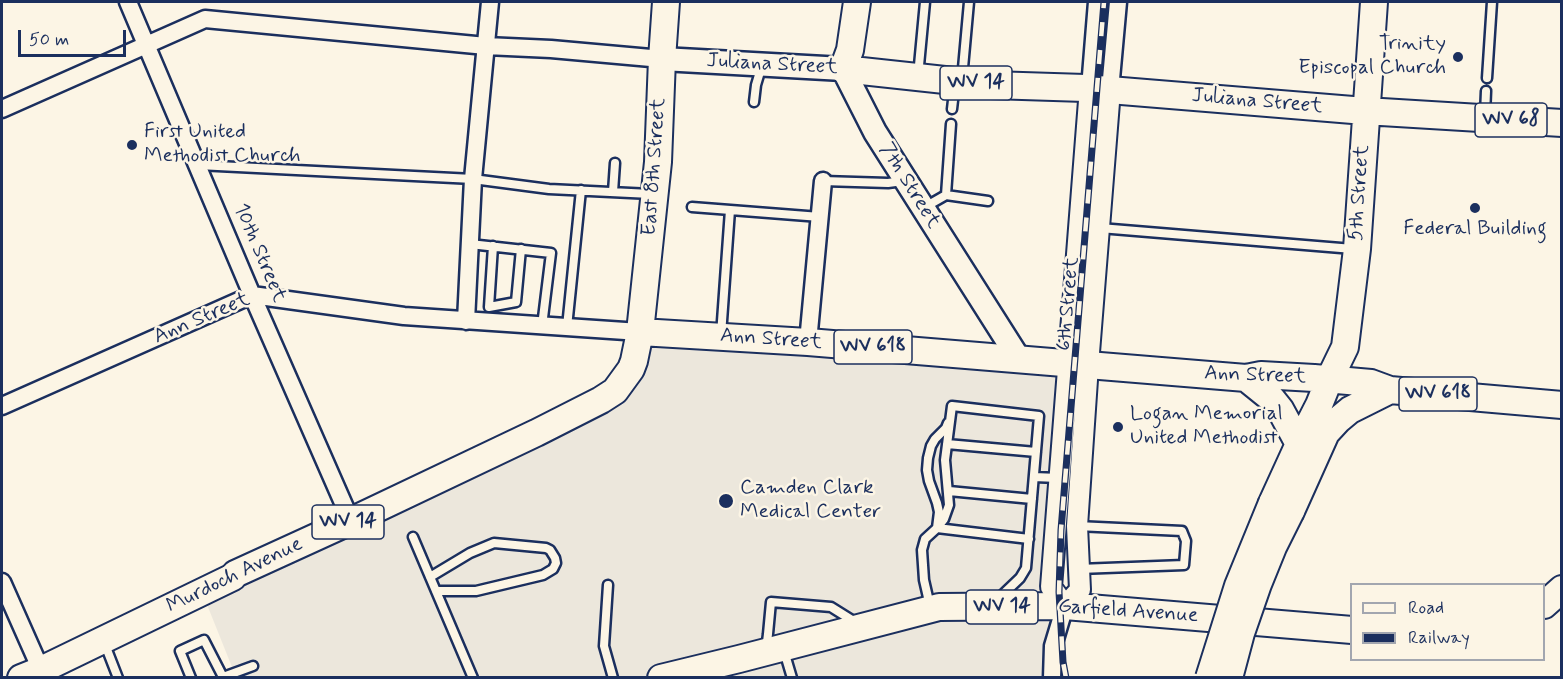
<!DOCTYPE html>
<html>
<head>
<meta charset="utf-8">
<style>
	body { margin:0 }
	#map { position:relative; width:1563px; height:679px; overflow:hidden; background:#fcf5e5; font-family:Mynerve,sans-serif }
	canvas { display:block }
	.frame { position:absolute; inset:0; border:3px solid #1b2f5e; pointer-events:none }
	.legend { position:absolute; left:1350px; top:583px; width:195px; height:78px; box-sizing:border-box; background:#fcf5e5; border:2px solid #a2a6af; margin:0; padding:8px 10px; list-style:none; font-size:18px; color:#1b2f5e }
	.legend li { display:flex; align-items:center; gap:12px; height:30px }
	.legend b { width:30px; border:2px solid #a2a6af }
	.scale { position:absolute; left:18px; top:30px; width:108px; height:27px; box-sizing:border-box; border:3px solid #1b2f5e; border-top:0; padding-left:8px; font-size:18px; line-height:21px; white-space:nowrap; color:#1b2f5e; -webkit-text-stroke:4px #fcf5e5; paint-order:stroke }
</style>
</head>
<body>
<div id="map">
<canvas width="1563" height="679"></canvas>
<div class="frame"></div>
<ul class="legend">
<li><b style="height:8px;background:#fcf5e5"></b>Road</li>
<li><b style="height:8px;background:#1b2f5e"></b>Railway</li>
</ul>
<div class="scale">50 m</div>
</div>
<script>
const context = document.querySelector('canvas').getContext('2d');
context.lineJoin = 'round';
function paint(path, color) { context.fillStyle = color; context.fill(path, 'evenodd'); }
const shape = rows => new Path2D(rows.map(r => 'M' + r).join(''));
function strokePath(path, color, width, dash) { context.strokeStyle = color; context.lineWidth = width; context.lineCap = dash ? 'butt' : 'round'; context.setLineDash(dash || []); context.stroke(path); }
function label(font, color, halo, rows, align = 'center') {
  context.font = font + ' Mynerve,sans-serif'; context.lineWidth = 5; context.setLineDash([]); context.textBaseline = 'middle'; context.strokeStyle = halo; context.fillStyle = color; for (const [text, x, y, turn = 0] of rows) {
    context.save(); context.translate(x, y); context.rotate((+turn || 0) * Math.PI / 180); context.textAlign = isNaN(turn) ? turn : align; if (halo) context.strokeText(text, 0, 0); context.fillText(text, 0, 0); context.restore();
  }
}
const built = shape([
	[640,332,1068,363,1051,587,1065,606,1052,677,236,677,202,592,601,400]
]);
const service = shape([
	[918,76,925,2],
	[1487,78,1492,2],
	[962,79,969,2],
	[754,102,756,85,762,65],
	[952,109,955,83],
	[1485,115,1486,91],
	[951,124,946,195,988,201],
	[198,165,473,179,549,189,651,194],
	[823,181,888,183,903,181],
	[613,192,615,163],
	[692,207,820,217],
	[925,207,946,195],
	[1100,228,1353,249],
	[470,244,551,253,542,326],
	[493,246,489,307,516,302,521,249],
	[567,327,581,190],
	[721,335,730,210],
	[947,444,1036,452],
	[1034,477,1058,478],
	[949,491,1032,499],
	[1077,526,1182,531,1186,541,1184,565,1079,569],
	[937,528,939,512,937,503,929,481,927,470,928,458,931,446,935,439,946,428,948,423],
	[937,528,1029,539],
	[413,537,473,678],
	[430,577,470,553,494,543,546,548,550,550,555,558,556,563,553,569,543,575,476,591,436,591],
	[608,585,604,646,613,678],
	[930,606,924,580,922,550,925,539,937,528,944,519,949,505,945,460,952,406,1039,416,1026,568,1020,578,997,600],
	[104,642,118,678],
	[764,646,767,642,768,634,771,602,831,607,855,622],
	[784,651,792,678],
	[191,678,180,651,204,640,223,677,253,666]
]);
const minor = shape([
	[128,2,252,295,351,521],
	[1090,88,1097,2],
	[1110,90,1118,2],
	[2,109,205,19,486,46,551,49,662,59],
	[466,321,473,179,490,2],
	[808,342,823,181],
	[2,406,252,295,404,316,640,332],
	[2,582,41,670],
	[1052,678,1053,646,1065,606]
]);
const tertiary = shape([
	[1090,88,1051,587,1065,606,1080,590,1077,526,1088,365,1110,90]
]);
const secondary = shape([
	[662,59,843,69,875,132,1019,359]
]);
const primary = shape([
	[857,2,850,50,843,69,991,85,1085,88,1365,111,1562,123],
	[640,332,808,342,1246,378,1261,375,1314,378,1371,383,1390,390,1562,405],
	[1246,378,1272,399,1280,409,1299,444],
	[1272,503,1299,444,1319,405,1329,380,1345,347,1357,249,1374,2],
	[1291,511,1326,433,1338,420,1350,410,1390,390],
	[1544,605,1562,589],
	[21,678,41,670,233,577,235,574,351,521,536,433,601,400,615,391,631,369,634,361,640,332,658,162,662,59,666,2],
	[661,678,739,659,939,607,1065,606,1352,630]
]);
const rail = shape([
	[1066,678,1063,662,1059,592,1061,530,1104,2]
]);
const primaryBridge = shape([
	[1209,678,1238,586,1272,503],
	[1229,678,1241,633,1258,584,1273,547,1291,511]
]);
const markers = [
	[1458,57,6,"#1b2f5e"],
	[132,145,6,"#1b2f5e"],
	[1475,208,6,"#1b2f5e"],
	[1118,427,6,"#1b2f5e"],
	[726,501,8,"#1b2f5e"]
];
const shields = [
	[976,83,72],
	[1511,120,72],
	[873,347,78],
	[1438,394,78],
	[348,522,72],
	[1002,607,72]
];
const shieldNames = [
	["WV 14",976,83],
	["WV 68",1511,120],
	["WV 618",873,347],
	["WV 618",1438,394],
	["WV 14",348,522],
	["WV 14",1002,607]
];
const poiNames = [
	["Trinity",1446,45,"right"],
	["Episcopal Church",1446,69,"right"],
	["First United",144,133],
	["Methodist Church",144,157],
	["Federal Building",1475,230,"center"],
	["Logan Memorial",1130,415],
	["United Methodist",1130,439],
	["Camden Clark",740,489],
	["Medical Center",740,513]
];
const streetNames = [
	["Juliana Street",772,65,3],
	["Juliana Street",1257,102,5],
	["East 8th Street",655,167,-86],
	["7th Street",909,186,58],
	["5th Street",1360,193,-86],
	["10th Street",259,253,67],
	["6th Street",1069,304,-85],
	["Ann Street",202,319,-23],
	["Ann Street",771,340,4],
	["Ann Street",1255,376,2],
	["Murdoch Avenue",235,576,-26],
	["Garfield Avenue",1128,612,4]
];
paint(built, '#ece7dc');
strokePath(service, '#1b2f5e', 13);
strokePath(minor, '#1b2f5e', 21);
strokePath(tertiary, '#1b2f5e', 24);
strokePath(secondary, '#1b2f5e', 27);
strokePath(primary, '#1b2f5e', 30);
strokePath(service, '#fcf5e5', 8);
strokePath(minor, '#fcf5e5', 16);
strokePath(tertiary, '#fcf5e5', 20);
strokePath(secondary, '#fcf5e5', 22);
strokePath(primary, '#fcf5e5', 26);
strokePath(rail, '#1b2f5e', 7);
strokePath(rail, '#fcf5e5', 4.5, [14]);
strokePath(primaryBridge, '#1b2f5e', 30, []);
strokePath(primaryBridge, '#fcf5e5', 26);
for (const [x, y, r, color] of markers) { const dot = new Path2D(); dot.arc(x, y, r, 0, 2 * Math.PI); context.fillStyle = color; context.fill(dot); strokePath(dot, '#fcf5e5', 2); }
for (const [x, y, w] of shields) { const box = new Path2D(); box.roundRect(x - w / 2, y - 17, w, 34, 4.5); context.fillStyle = '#fcf5e5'; context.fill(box); strokePath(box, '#1b2f5e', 1.5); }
label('bold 20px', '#1b2f5e', null, shieldNames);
label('21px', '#1b2f5e', '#fcf5e5', poiNames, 'left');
label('21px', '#1b2f5e', '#fcf5e5', streetNames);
</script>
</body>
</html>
